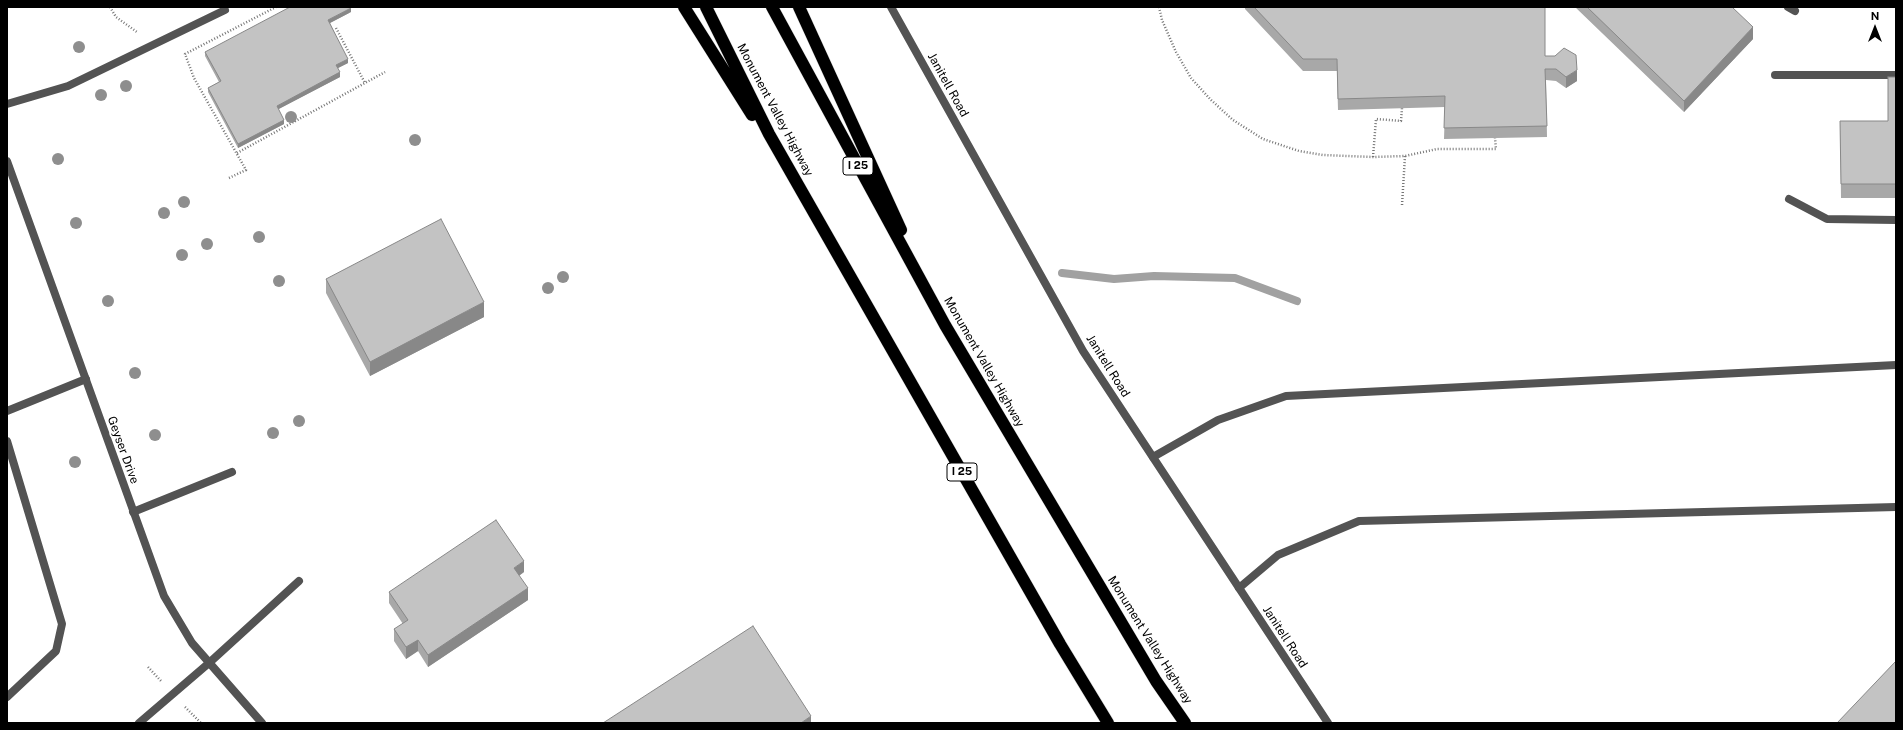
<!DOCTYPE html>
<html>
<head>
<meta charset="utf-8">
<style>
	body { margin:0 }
	#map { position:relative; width:1903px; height:730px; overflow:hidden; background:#fff; font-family:"Public Sans",sans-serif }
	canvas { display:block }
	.frame { position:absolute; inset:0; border:8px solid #000; pointer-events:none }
	.north { position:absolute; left:1855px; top:8px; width:40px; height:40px; -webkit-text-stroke:3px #fff; paint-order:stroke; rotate:0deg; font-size:11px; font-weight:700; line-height:16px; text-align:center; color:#000 }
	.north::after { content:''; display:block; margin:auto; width:14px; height:18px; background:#000; clip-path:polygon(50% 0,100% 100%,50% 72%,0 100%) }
</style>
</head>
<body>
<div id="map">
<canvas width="1903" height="730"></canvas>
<div class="frame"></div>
<div class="north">N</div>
</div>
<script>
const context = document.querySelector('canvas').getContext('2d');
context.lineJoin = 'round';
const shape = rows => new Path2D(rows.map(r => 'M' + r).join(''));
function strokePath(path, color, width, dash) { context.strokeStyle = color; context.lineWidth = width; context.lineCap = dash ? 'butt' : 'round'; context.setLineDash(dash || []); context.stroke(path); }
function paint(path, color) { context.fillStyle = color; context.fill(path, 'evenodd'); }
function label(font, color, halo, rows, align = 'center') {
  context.font = font + ' "Public Sans",sans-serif'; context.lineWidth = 3.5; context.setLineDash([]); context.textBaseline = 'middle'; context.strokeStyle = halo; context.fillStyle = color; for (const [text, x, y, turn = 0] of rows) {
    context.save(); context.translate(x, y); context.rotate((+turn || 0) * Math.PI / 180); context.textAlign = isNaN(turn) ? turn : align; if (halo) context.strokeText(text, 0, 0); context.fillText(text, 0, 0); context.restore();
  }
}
const stream = shape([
	[1062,273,1114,279,1154,276,1235,278,1297,301]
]);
const path = shape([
	[110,7,116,17,137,32],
	[1159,7,1162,20,1176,52,1191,78,1211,100,1233,120,1263,139,1299,151,1323,155,1373,157,1405,156,1437,149,1496,149,1495,138],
	[336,28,365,83],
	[237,153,385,72],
	[1373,157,1376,119,1401,121,1402,108],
	[229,178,246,170,194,78,185,54,276,7],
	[1402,205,1405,156],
	[148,667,161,681],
	[185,707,201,723]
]);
const lane = shape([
	[1788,7,1795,11],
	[1775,75,1896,75],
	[7,104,68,86,225,10],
	[1789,199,1827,219,1896,220],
	[7,411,86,379],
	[7,441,62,624,56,651,7,697],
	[1153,457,1218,420,1286,396,1896,365],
	[133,512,232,472],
	[1239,588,1278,555,1359,521,1896,507],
	[139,723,209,663,299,581]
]);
const street = shape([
	[891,7,1083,351,1328,723],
	[7,161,164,596,192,643,262,723]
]);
const highway = shape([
	[684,7,752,115],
	[706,7,769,134,1060,644,1108,723],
	[772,7,945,325,1156,681,1185,723],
	[799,7,901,230]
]);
const trees = [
	[79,47],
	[126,86],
	[101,95],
	[291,117],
	[415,140],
	[58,159],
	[184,202],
	[164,213],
	[76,223],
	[259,237],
	[207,244],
	[182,255],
	[563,277],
	[279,281],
	[548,288],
	[108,301],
	[135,373],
	[299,421],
	[273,433],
	[155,435],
	[75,462]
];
const wall = shape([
	[1245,7,1545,7,1545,56,1577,81,1566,88,1556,81,1546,80,1547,137,1444,139,1445,107,1338,110,1337,71,1303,71,1245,9],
	[1575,7,1732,7,1753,39,1684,112],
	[351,12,330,23,348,63,338,68,340,77,278,109,284,124,238,148,208,92,208,88,219,82,205,56,205,52],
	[1896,77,1896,198,1841,198,1840,121,1888,121],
	[326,279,484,317,370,376,326,293],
	[524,572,519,576,528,600,428,667,418,651,406,659,394,641,394,629,403,624,389,603,389,592]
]);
const shadedWall = shape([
	[351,8,351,12,328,24,328,20],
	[1753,27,1753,39,1684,112,1684,101],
	[348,59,348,63,336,69,336,65],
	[1577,70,1577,81,1566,88,1566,77],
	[340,72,340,77,277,110,277,106],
	[284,120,284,124,238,148,238,144],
	[484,302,484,317,370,376,370,362],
	[524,561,524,572,514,579,514,568],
	[528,588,528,600,428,667,428,655],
	[418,640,418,651,406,659,406,647],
	[811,716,811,723,801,723]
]);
const building = shape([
	[290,7,350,7,351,8,328,20,348,59,336,65,340,72,277,106,284,120,238,144,208,88,221,81,205,52,290,7],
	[1254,7,1545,7,1545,56,1555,56,1564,48,1576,55,1577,70,1566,77,1556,69,1545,69,1547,126,1444,128,1445,96,1338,99,1337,59,1303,59,1254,7],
	[1587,7,1732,7,1753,27,1684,101,1587,7],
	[1888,77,1896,77,1896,184,1841,184,1840,121,1888,121,1888,77],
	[441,219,484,302,370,362,326,279,441,219],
	[496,520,524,561,514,568,528,588,428,655,418,640,406,647,394,629,408,620,389,592,496,520],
	[753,626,811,716,801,723,603,723,753,626],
	[1896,661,1896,723,1837,723,1896,661]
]);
const shields = [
	[858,166,30],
	[962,472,30]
];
const shieldNames = [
	["I 25",858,166],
	["I 25",962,472]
];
const streetNames = [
	["Janitell Road",948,85,61],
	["Monument Valley Highway",775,110,62],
	["Monument Valley Highway",984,362,60],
	["Janitell Road",1108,366,58],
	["Geyser Drive",123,450,70],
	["Janitell Road",1285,637,57],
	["Monument Valley Highway",1150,640,58]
];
strokePath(stream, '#a1a1a1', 8);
strokePath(highway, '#dbdbdb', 13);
strokePath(path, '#757575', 2.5, [1, 2]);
strokePath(lane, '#535353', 8);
strokePath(street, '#535353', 8);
strokePath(highway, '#000', 12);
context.fillStyle = '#8e8e8e';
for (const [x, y] of trees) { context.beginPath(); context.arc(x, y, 6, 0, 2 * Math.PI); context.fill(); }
paint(wall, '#a8a8a8');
paint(shadedWall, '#888');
paint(building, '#c3c3c3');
strokePath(building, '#888', 1);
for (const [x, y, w] of shields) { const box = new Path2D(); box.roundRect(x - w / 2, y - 9, w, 18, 3); context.fillStyle = '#fff'; context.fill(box); strokePath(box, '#000', 1); }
label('bold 11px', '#000', null, shieldNames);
label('12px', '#000', '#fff', streetNames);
</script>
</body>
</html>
